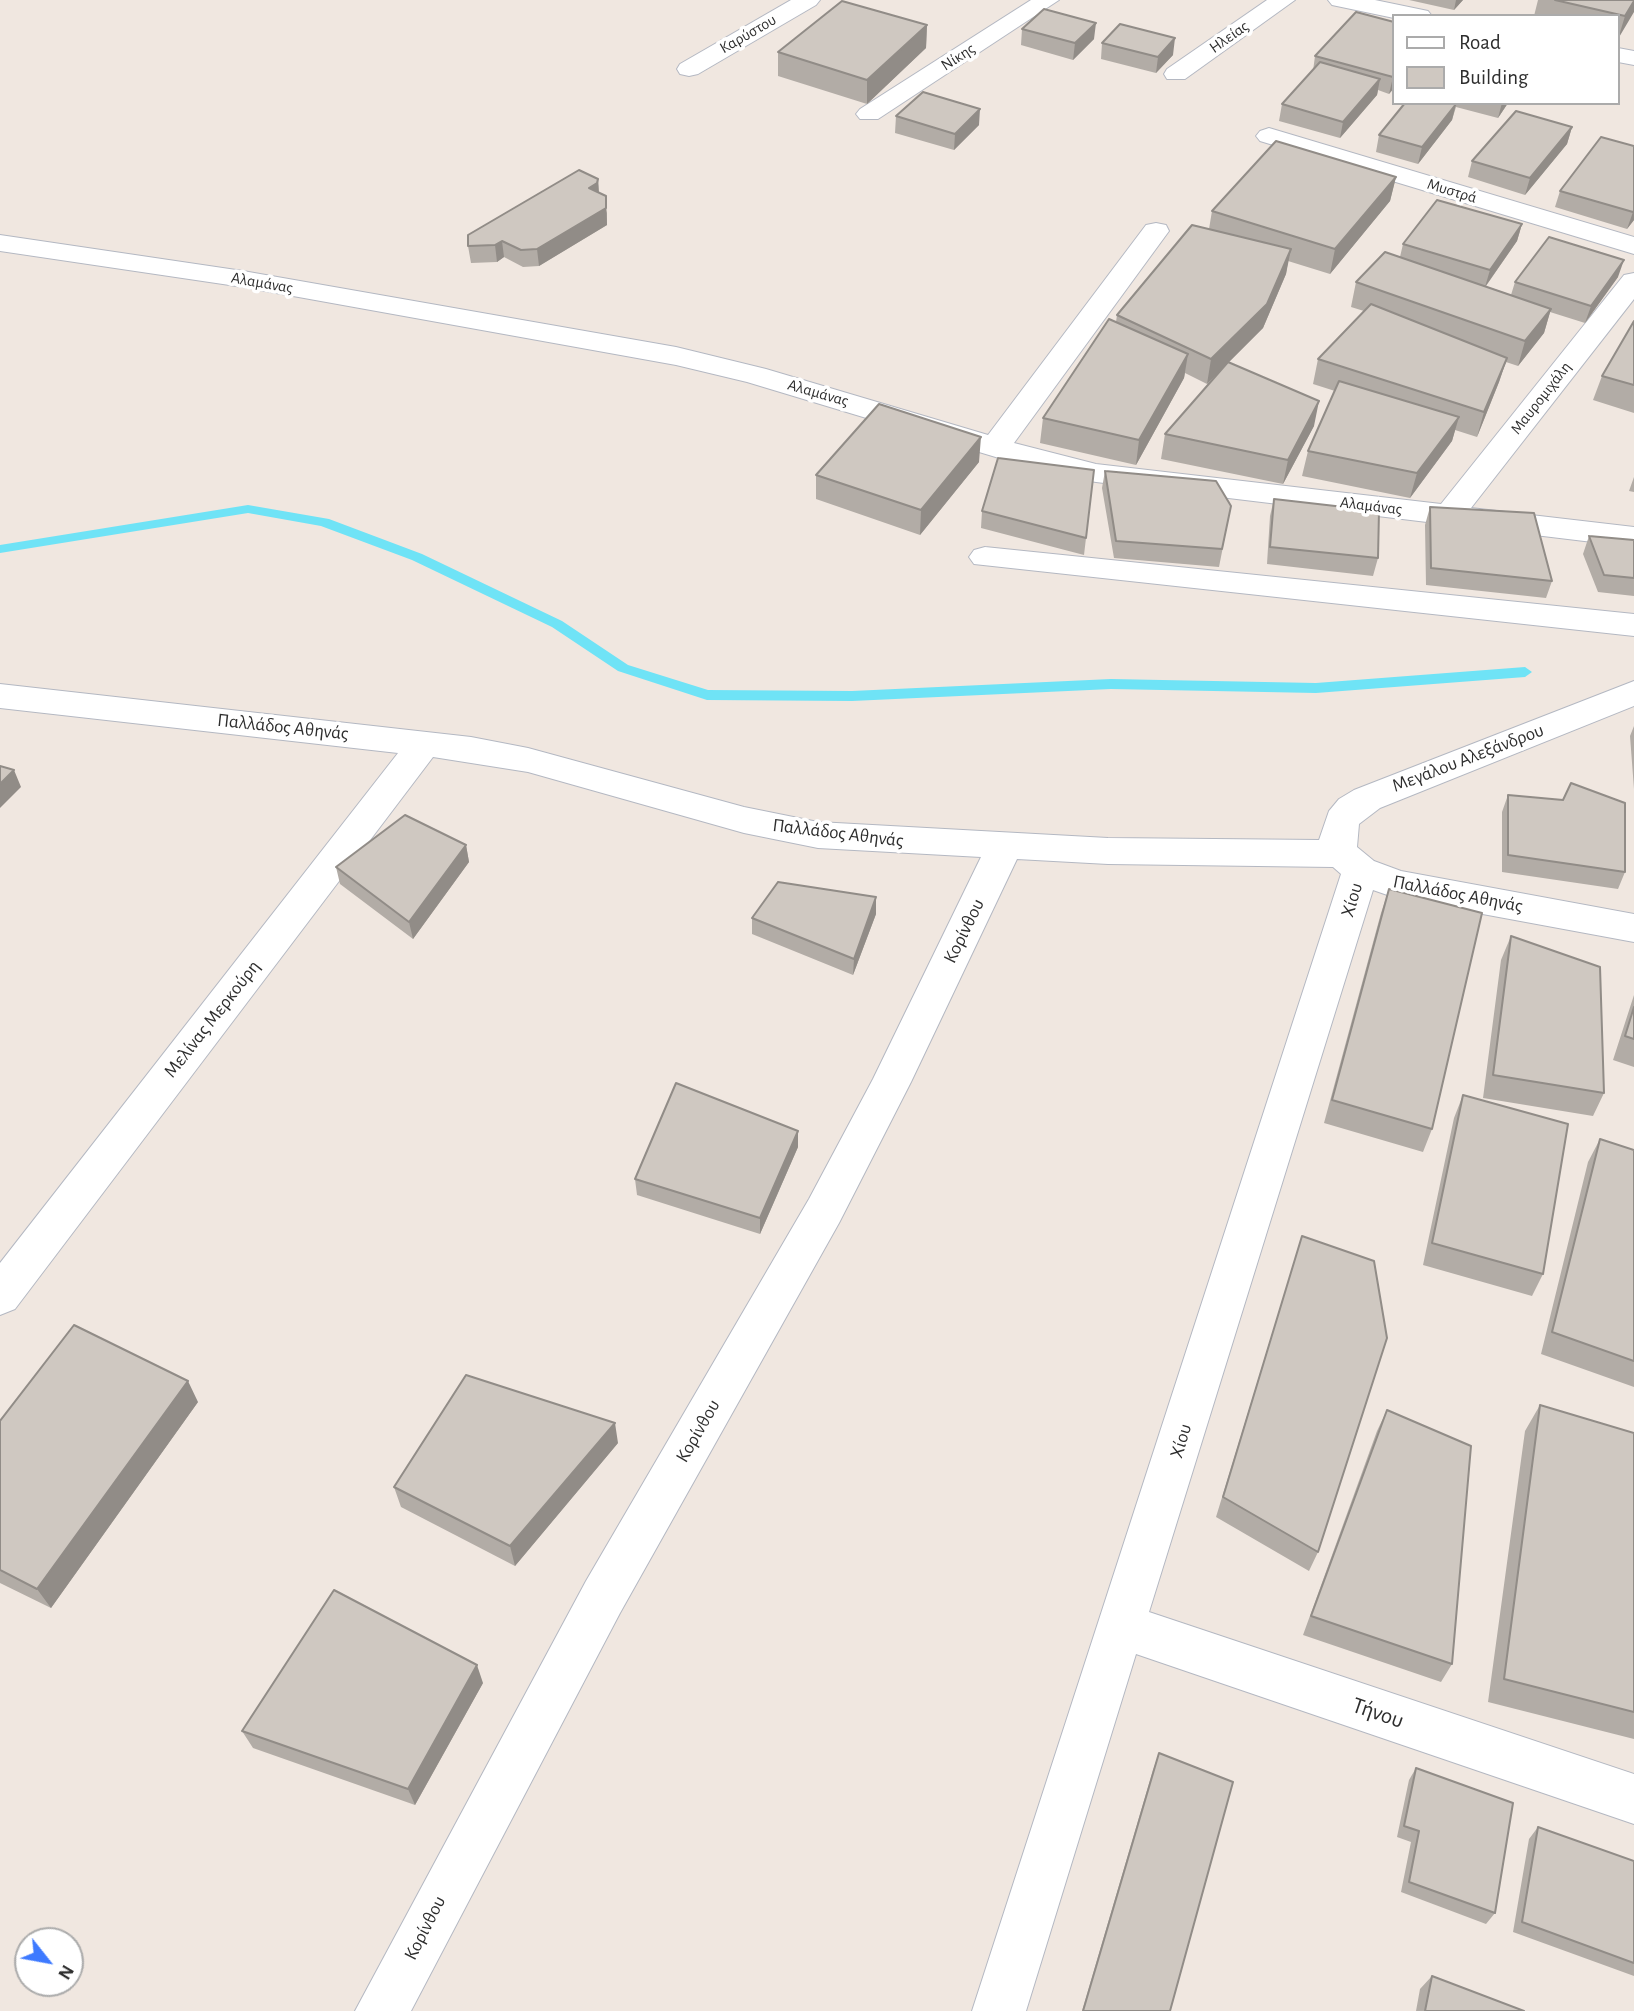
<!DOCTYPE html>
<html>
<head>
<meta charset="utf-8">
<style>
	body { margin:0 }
	#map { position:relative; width:1634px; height:2011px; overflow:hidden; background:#f0e7e0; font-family:"Alegreya Sans",sans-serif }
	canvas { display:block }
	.legend { position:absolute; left:1392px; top:14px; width:228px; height:91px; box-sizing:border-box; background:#fff; border:2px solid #ababab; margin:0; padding:9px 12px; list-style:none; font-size:21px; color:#2e2e2e }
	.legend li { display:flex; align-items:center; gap:14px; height:35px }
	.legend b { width:35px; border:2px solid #ababab }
	.north { position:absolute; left:14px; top:1927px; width:70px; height:70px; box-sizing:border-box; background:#fff; border:2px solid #ababab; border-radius:50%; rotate:121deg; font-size:19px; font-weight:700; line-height:28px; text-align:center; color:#2e2e2e }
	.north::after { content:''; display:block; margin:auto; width:24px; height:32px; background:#3e7aff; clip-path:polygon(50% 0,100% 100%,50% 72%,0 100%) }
</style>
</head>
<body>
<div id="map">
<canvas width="1634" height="2011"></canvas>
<ul class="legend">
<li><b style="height:9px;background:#fff"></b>Road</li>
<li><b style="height:19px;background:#cfc8c1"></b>Building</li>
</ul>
<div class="north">N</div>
</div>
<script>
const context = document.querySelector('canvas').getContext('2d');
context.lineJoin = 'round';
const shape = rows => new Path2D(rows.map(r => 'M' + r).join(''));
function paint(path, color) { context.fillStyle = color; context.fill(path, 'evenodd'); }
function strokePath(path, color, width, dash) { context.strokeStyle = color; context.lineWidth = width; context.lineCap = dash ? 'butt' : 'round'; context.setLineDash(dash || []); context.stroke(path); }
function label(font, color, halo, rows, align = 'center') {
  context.font = font + ' "Alegreya Sans",sans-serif'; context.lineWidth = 7; context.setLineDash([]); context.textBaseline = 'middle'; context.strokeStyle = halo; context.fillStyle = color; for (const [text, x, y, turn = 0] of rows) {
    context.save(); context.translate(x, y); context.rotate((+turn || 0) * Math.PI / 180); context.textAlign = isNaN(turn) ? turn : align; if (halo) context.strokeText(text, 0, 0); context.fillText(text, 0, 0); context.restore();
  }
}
const stream = shape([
	[248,505,329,519,422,554,562,621,628,665,708,690,852,691,1111,679,1316,683,1525,667,1532,672,1525,677,1316,693,1111,689,852,701,707,700,618,671,552,627,412,560,321,526,248,513,0,553,0,545,248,505]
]);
const minor = shape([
	[791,0,820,0,816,5,698,74,689,76,680,74,677,69,680,64,791,0],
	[1031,0,1059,0,878,119,860,119,856,114,860,109,1031,0],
	[1267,0,1295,0,1185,79,1167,79,1164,74,1167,69,1267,0],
	[1328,0,1375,0,1428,11,1432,16,1394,18,1332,5,1328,0],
	[1618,48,1634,51,1634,65,1618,62,1618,48],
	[1269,128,1634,237,1634,254,1260,141,1256,136,1260,131,1269,128],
	[1156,223,1166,225,1169,231,1014,443,1096,464,1441,504,1624,275,1634,273,1634,299,1471,508,1634,527,1634,547,1096,482,1052,474,747,382,676,365,243,287,0,251,0,235,243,271,676,347,766,369,988,435,1146,225,1156,223],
	[985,547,1634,614,1634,636,974,564,969,557,974,550,985,547],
	[1634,681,1634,706,1380,808,1359,824,1357,847,1374,861,1401,871,1634,914,1634,942,1396,898,1373,890,1149,1612,1634,1774,1634,1824,1136,1654,1026,2011,972,2011,1341,874,1333,867,1108,864,1017,859,911,1082,839,1223,620,1613,411,2011,355,2011,586,1581,809,1199,873,1079,981,857,818,848,744,833,528,772,433,757,15,1309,0,1315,0,1263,398,753,0,708,0,684,471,737,528,748,744,807,818,822,1108,838,1319,840,1329,811,1339,799,1354,790,1634,681]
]);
const wall = shape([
	[1409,0,1463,0,1454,10],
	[1538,0,1634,0,1618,39,1618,16,1534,16],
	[1394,22,1394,88,1389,94,1378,90,1377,95,1340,138,1279,121,1282,104,1313,71,1315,56],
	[927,25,926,48,867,104,778,76,778,52],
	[1022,29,1094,39,1073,60,1021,45],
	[1102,43,1173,55,1156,73,1101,59],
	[1405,103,1508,103,1498,118,1456,107,1452,120,1418,164,1376,152,1379,135],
	[896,116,979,125,954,150,895,133],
	[1572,127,1567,144,1525,195,1468,177,1472,161],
	[1634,146,1634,220,1627,229,1555,207,1560,191],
	[1396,177,1390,201,1330,274,1288,261,1286,274,1263,328,1229,362,1314,426,1283,484,1161,459,1165,434,1220,371,1207,384,1185,373,1184,378,1136,465,1040,443,1043,418,1116,322,1117,315,1209,229,1212,211],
	[598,179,599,193,607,213,607,225,539,266,523,267,504,257,497,262,471,263,468,246],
	[1522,224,1517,241,1486,286,1511,295,1515,282,1618,277,1585,323,1550,312,1544,333,1518,366,1506,362,1499,382,1477,437,1455,430,1452,441,1410,498,1302,476,1308,451,1335,391,1313,384,1318,359,1364,311,1351,307,1356,282,1400,257,1403,244],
	[1634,321,1634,413,1593,400,1602,376],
	[979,462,920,535,816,499,816,475],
	[1094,470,1084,555,981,528,982,511],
	[1105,471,1231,506,1219,567,1114,558,1102,488],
	[1634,477,1634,492,1629,491],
	[1274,499,1378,558,1373,576,1267,564,1270,516],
	[1430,507,1552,581,1546,598,1426,585,1425,525],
	[1589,536,1634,540,1634,596,1598,592,1583,554],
	[1634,726,1634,789,1630,736],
	[1508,795,1625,872,1618,889,1502,872,1502,812],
	[466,845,469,862,413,939,340,884,336,867],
	[1389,889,1432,1129,1423,1152,1324,1123,1381,913],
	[876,914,853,975,752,934,752,918],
	[1511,936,1604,1093,1593,1116,1483,1098,1501,960],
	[1634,995,1634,1067,1613,1060],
	[1463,1095,1543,1274,1532,1296,1423,1265,1454,1118],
	[1600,1139,1634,1150,1634,1387,1541,1354,1588,1162],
	[798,1147,760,1234,637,1195,635,1179],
	[1302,1236,1318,1552,1309,1571,1216,1517],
	[198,1402,51,1608,0,1583,0,1421],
	[1540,1405,1634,1433,1634,1739,1488,1702,1525,1431],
	[1387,1410,1452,1664,1441,1682,1303,1635,1377,1431],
	[618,1443,515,1566,401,1507,394,1487],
	[483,1683,415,1805,253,1748,242,1731],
	[1159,1753,1170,2011,1082,2011,1153,1770],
	[1416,1768,1495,1913,1486,1924,1401,1892,1411,1842,1397,1837,1409,1780],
	[1538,1827,1634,1861,1634,1976,1513,1932,1529,1839],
	[1432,1976,1524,2011,1416,2011,1420,1989]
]);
const shadedWall = shape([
	[1456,0,1463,0,1454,10],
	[1634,1,1634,12,1618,39,1625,16],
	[1096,23,1094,39,1073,60,1075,43],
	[927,25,926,48,867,104,867,80],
	[1175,38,1173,55,1156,73,1158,57],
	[1394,76,1394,88,1389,94,1393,77],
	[1380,79,1377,95,1340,138,1343,122],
	[1502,103,1508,103,1498,118],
	[1456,104,1452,120,1418,164,1422,147],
	[980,109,979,125,954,150,955,134],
	[1572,127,1567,144,1525,195,1530,178],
	[1396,177,1390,201,1330,274,1335,249],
	[598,179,599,196,589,188],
	[606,196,607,225,539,266,537,249],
	[1634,211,1634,220,1627,229,1633,212],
	[1522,224,1517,241,1485,287,1490,270],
	[502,241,504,257,497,262,495,245],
	[1291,249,1286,274,1263,328,1207,384,1211,359],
	[1624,260,1618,277,1585,323,1591,306],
	[1551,309,1544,333,1518,366,1525,341],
	[1188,354,1184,378,1136,465,1139,440],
	[1507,358,1499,382,1477,437,1484,412],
	[1319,401,1314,426,1283,484,1288,460],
	[1459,417,1452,441,1410,498,1417,473],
	[981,437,979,462,920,535,921,510],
	[14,770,21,787,0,808,0,784],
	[466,845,469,862,413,939,409,922],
	[876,897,876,914,853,975,854,959],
	[798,1131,798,1147,760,1234,760,1218],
	[188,1381,198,1402,51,1608,37,1589],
	[615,1423,618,1443,515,1566,510,1546],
	[477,1665,483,1683,415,1805,408,1789]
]);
const building = shape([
	[1555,0,1634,0,1634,1,1625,16,1555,0],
	[842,1,927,25,867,80,778,52,842,1],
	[1044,9,1096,23,1075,43,1022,29,1044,9],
	[1356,12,1394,22,1394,76,1393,77,1315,56,1356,12],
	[1120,24,1175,38,1158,57,1102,43,1120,24],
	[1320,62,1380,79,1343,122,1282,104,1320,62],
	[923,92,980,109,955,134,896,116,923,92],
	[1405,103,1455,103,1456,104,1422,147,1379,135,1405,103],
	[1516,111,1572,127,1530,178,1472,161,1516,111],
	[1601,137,1634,146,1634,211,1633,212,1560,191,1601,137],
	[1276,141,1396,177,1335,249,1212,211,1276,141],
	[579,170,598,179,597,183,589,188,606,196,606,208,537,249,521,250,502,241,495,245,468,246,468,235,579,170],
	[1437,200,1522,224,1490,270,1403,244,1437,200],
	[1192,225,1291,249,1267,304,1211,359,1117,315,1192,225],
	[1549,237,1624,260,1591,306,1515,282,1549,237],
	[1385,252,1551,309,1525,341,1356,282,1385,252],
	[1371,304,1507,358,1484,412,1318,359,1371,304],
	[1109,319,1188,354,1139,440,1043,418,1109,319],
	[1634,321,1634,385,1602,376,1634,321],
	[1228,362,1319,401,1288,460,1165,434,1228,362],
	[1339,381,1459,417,1417,473,1308,451,1339,381],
	[879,404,981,437,921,510,816,475,879,404],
	[998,458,1094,470,1086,538,982,511,998,458],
	[1105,471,1216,481,1231,506,1222,549,1116,541,1105,471],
	[1274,499,1379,511,1378,558,1270,547,1274,499],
	[1430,507,1534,513,1552,581,1431,568,1430,507],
	[1589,536,1634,540,1634,578,1604,575,1589,536],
	[0,766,14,770,0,784,0,766],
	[1571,783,1625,803,1625,872,1508,855,1508,795,1563,800,1571,783],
	[405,815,466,845,409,922,336,867,405,815],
	[778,882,876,897,854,959,752,918,778,882],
	[1389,889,1482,913,1432,1129,1332,1100,1389,889],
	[1511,936,1600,967,1604,1093,1493,1075,1511,936],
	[1634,1007,1634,1039,1625,1036,1634,1007],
	[676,1083,798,1131,760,1218,635,1179,676,1083],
	[1463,1095,1568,1124,1543,1274,1432,1243,1463,1095],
	[1600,1139,1634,1150,1634,1361,1552,1332,1600,1139],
	[1302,1236,1374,1261,1387,1338,1318,1552,1223,1497,1302,1236],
	[74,1325,188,1381,37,1589,0,1570,0,1421,74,1325],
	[466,1375,615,1423,510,1546,394,1487,466,1375],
	[1540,1405,1634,1433,1634,1712,1504,1679,1540,1405],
	[1387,1410,1471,1446,1452,1664,1311,1616,1387,1410],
	[334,1590,477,1665,408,1789,242,1731,334,1590],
	[1159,1753,1233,1782,1170,2011,1083,2011,1159,1753],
	[1416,1768,1513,1803,1495,1913,1409,1882,1419,1831,1404,1826,1416,1768],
	[1538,1827,1634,1861,1634,1963,1522,1922,1538,1827],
	[1432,1976,1524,2011,1425,2011,1432,1976]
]);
const farStreetnames = [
	["Καρύστου",748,34,-30],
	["Ηλείας",1229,37,-35],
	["Νίκης",958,57,-33],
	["Μυστρά",1452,191,17],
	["Αλαμάνας",262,283,10],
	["Αλαμάνας",818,393,16],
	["Μαυρομιχάλη",1541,398,-52],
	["Αλαμάνας",1371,506,7]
];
const streetNames = [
	["Παλλάδος Αθηνάς",283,727,6],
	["Μεγάλου Αλεξάνδρου",1468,758,-21],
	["Παλλάδος Αθηνάς",838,833,7],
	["Παλλάδος Αθηνάς",1458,894,11],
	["Χίου",1352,900,-73],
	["Κορίνθου",964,931,-64],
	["Μελίνας Μερκούρη",212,1019,-52],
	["Κορίνθου",698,1431,-60],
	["Χίου",1181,1441,-73],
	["Κορίνθου",425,1928,-63]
];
const nearStreetnames = [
	["Τήνου",1378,1713,19]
];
paint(stream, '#6fe3f6');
strokePath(minor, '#b4b8c2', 2);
paint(minor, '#fff');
paint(wall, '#b2aca6');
paint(shadedWall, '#918c87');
paint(building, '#cfc8c1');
strokePath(building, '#918c87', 2);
label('16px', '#2e2e2e', '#fff', farStreetnames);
label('19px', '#2e2e2e', '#fff', streetNames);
label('23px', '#2e2e2e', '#fff', nearStreetnames);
</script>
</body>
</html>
